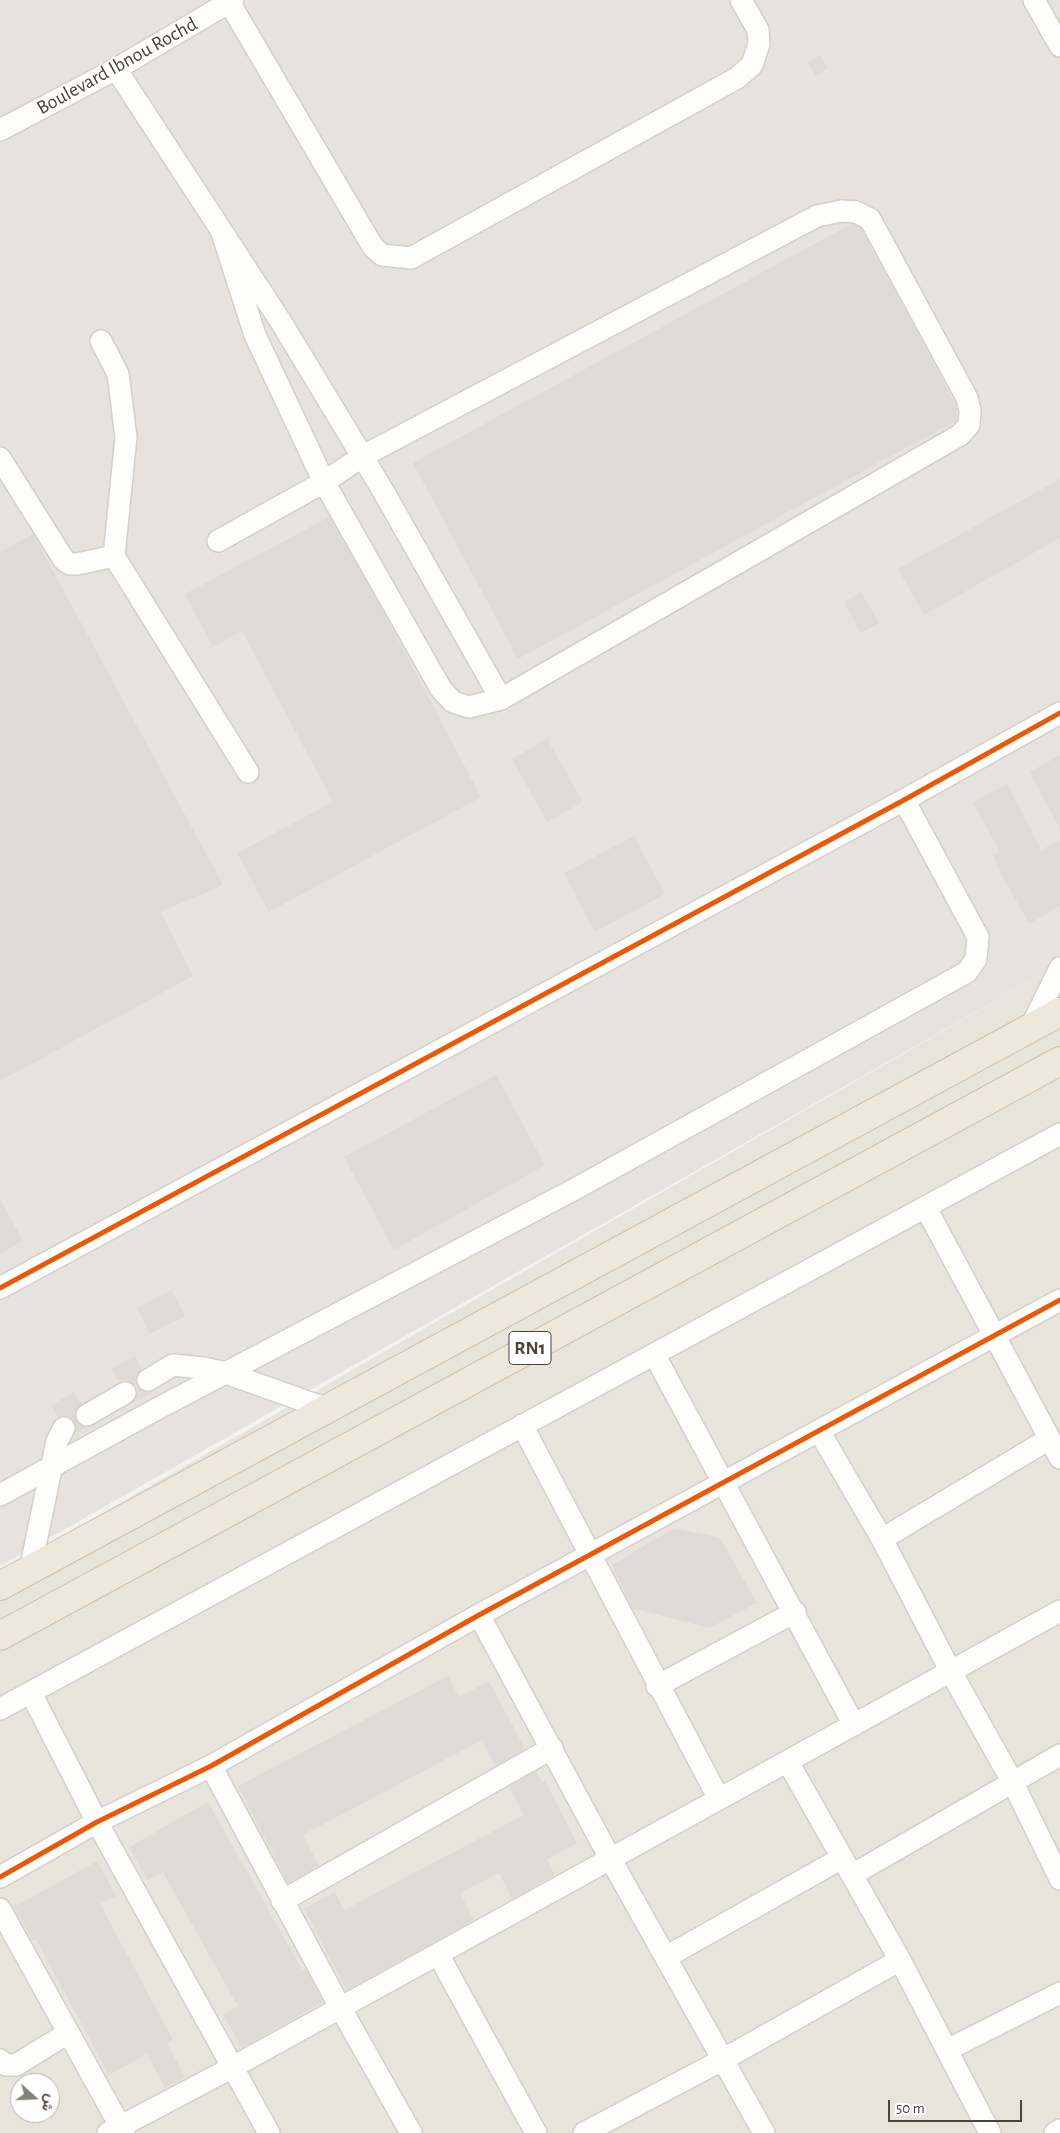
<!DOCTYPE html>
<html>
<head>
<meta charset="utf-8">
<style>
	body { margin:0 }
	#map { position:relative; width:1060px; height:2133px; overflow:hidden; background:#f4f2ee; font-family:"Alegreya Sans",Vazirmatn,sans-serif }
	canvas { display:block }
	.north { position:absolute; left:10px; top:2073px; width:50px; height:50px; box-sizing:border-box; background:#fff; border:1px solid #b7b4b0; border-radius:50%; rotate:110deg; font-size:14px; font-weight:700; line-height:20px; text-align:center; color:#4b4439 }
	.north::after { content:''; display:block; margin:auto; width:18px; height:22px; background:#868178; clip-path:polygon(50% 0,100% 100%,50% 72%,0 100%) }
	.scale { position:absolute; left:888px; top:2100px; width:134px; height:22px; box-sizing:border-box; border:2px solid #4b4439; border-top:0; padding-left:6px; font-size:15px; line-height:18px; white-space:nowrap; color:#4b4439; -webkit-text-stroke:4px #fff; paint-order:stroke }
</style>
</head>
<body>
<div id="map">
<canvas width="1060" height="2133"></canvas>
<div class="north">ش</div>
<div class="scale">50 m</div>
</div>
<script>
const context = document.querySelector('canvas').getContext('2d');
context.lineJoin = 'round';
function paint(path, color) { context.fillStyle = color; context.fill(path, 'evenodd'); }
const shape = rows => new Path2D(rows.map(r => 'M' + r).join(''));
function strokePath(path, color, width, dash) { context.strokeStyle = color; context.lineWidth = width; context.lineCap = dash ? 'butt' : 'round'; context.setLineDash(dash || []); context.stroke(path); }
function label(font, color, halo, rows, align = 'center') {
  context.font = font + ' "Alegreya Sans",sans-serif'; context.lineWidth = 4; context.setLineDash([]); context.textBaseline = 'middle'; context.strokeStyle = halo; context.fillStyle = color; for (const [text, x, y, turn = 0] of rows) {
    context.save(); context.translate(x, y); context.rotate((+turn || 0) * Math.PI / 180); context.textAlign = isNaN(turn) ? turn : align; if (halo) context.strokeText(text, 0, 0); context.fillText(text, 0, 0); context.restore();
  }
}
const residential = shape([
	[1060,964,1060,2133,0,2133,0,1572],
	[20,2083,50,2083,50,2113,20,2113]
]);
const industrial = shape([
	[0,0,1060,0,1060,964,0,1566]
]);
const building = shape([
	[820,55,828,68,816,76,808,63],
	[851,224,861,228,956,405,957,420,518,659,413,463],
	[1060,479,1060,538,924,615,898,569],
	[329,517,379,604,481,797,269,912,237,853,333,802,242,631,213,647,185,594],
	[33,534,223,885,161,912,193,976,0,1081,0,552],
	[861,592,879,623,861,633,844,602],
	[547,739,583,802,547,822,512,759],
	[1060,755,1060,829,1030,772],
	[1007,784,1041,850,1060,840,1060,906,1029,924,1001,873,993,855,1000,852,973,802],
	[634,836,665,894,595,932,564,873],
	[496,1075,545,1165,394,1250,344,1157],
	[0,1199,23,1241,0,1254],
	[172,1290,185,1316,150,1334,137,1308],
	[135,1356,142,1369,137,1374,137,1386,142,1391,154,1391,131,1404,136,1399,136,1387,131,1382,119,1382,112,1368],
	[74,1392,81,1404,76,1409,76,1421,86,1427,75,1434,76,1427,74,1421,64,1416,58,1417,51,1405],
	[674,1528,720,1538,757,1603,709,1628,632,1608,612,1565],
	[448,1676,459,1697,489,1681,525,1749,495,1766,482,1740,303,1835,319,1866,288,1883,238,1786],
	[536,1771,542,1782,545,1781,577,1843,547,1859,555,1875,512,1899,499,1873,460,1893,474,1920,347,1990,304,1909,335,1892,344,1910,524,1815,509,1786],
	[208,1802,302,1970,305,1968,323,2002,242,2048,223,2014,238,2006,184,1910,163,1872,148,1880,129,1847],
	[97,1861,116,1896,100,1904,173,2040,167,2043,185,2077,165,2088,147,2054,109,2075,36,1939,33,1941,14,1907]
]);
const minor = shape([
	[1034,0,1060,46],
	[229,2,373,247,382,255,411,258,737,78,752,65,759,44,758,30,741,0],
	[116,69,281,322,382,489,501,699],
	[0,130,116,69,233,0],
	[101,341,118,374,126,437,114,556,248,772],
	[0,458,64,560,70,564,77,564,114,556],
	[218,541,324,482,363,456,817,216,841,211,856,212,870,219,967,398,970,411,969,425,960,435,501,699,469,707,453,702,441,689,324,482,255,335,222,233],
	[1031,1027,1060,968],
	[926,1208,1060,1458],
	[0,1288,904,800,1060,713],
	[654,1354,854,1725],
	[148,1380,173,1365,204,1368,226,1373,330,1410],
	[87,1415,125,1393],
	[522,1425,719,1799],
	[819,1431,882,1539,951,1672,1012,1781,1060,1879],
	[0,1495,155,1410,575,1189,967,972,976,959,978,937,904,800],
	[882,1539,1049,1439],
	[30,1570,57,1441,64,1428],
	[479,1615,610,1858,764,2133],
	[657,1686,795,1612],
	[31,1693,97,1822,269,2133],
	[0,1709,1060,1134],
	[788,1762,900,1960,990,2133],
	[211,1766,340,2007,411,2133],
	[852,1875,1060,1755],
	[0,1877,97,1822,211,1766,479,1615,1060,1300],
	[282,1901,552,1748],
	[0,1909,124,2133],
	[438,1954,536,2133],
	[666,1957,842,1858],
	[947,2050,1060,1993],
	[0,2060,6,2065,16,2065,68,2033],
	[108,2133,233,2067,1060,1611],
	[584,2133,724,2059,900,1960],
	[1055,2133,1060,2130]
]);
const highway = shape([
	[0,1586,1060,1012],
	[0,1636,1060,1061]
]);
const cycleway = shape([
	[0,1288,904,800,1060,713],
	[0,1877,97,1822,211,1766,479,1615,1060,1300]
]);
const shields = [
	[530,1348,42]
];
const shieldNames = [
	["RN1",530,1348]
];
const streetNames = [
	["Boulevard Ibnou Rochd",117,66,-29]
];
paint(residential, '#e7e4dc');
paint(industrial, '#e6e2de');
paint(building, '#dedbd6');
strokePath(minor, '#d2d0cb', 24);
strokePath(highway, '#ccbfa9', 30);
strokePath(minor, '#fdfdfc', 21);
strokePath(highway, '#ede8db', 28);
strokePath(cycleway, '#e8590c', 5);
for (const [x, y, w] of shields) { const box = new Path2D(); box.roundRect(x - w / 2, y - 16.5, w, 33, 4); context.fillStyle = '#fff'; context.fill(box); strokePath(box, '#4b4439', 1); }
label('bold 19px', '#4b4439', null, shieldNames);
label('20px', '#4b4439', '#fff', streetNames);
</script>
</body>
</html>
